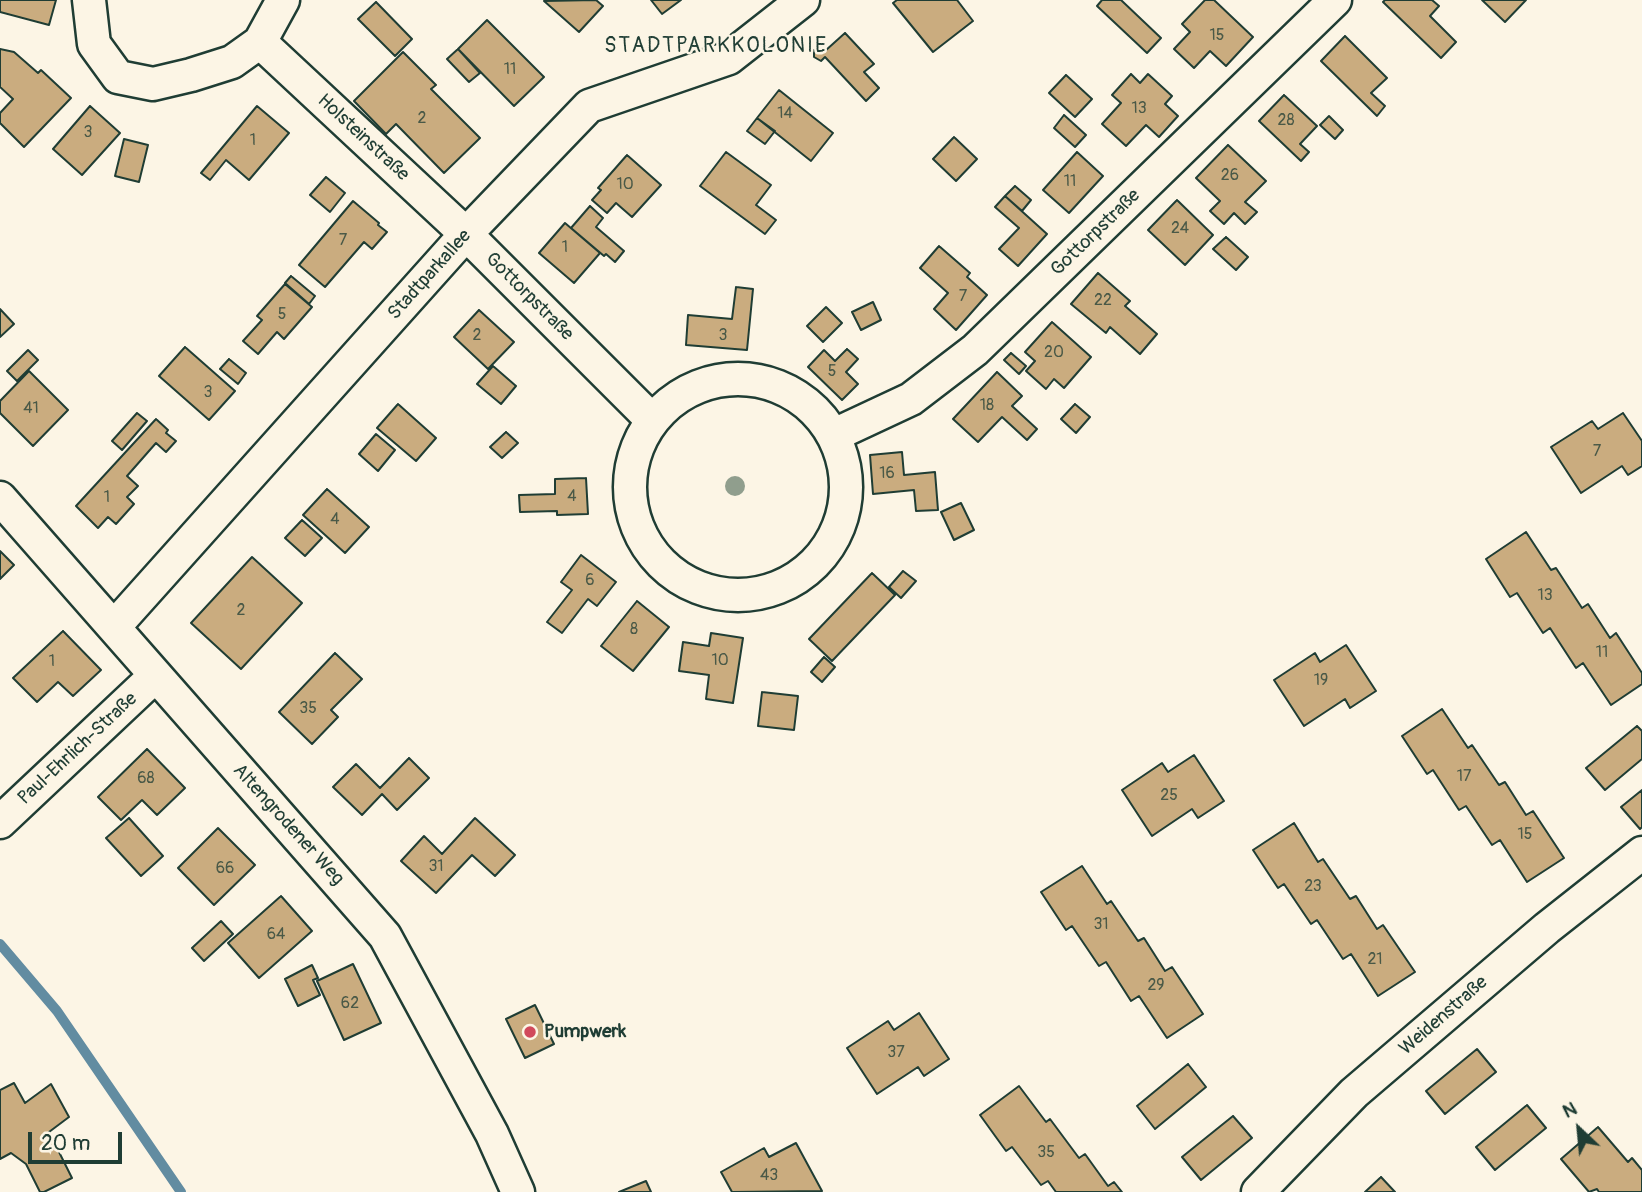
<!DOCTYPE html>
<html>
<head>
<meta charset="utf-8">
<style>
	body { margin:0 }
	#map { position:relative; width:1642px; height:1192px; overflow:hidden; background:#fcf5e5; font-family:Pangolin,sans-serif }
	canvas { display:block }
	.north { position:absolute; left:1544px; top:1094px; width:70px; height:70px; -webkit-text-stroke:5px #fcf5e5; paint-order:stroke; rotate:334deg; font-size:19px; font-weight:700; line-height:28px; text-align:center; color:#1f3d34 }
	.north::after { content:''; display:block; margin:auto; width:24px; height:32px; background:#1f3d34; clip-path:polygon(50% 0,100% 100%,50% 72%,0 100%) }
	.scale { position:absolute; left:28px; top:1132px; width:94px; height:32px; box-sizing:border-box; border:4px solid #1f3d34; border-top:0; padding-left:9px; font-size:21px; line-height:24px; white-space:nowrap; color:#1f3d34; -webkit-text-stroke:5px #fcf5e5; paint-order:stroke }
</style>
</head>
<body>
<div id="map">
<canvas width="1642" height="1192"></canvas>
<div class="north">N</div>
<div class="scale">20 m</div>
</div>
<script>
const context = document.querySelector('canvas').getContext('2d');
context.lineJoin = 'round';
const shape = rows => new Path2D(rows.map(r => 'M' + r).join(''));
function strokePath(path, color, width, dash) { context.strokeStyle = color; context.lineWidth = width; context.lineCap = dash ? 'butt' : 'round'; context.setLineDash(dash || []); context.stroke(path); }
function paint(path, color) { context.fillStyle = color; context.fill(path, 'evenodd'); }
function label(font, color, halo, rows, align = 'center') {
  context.font = font + ' Pangolin,sans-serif'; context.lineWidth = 5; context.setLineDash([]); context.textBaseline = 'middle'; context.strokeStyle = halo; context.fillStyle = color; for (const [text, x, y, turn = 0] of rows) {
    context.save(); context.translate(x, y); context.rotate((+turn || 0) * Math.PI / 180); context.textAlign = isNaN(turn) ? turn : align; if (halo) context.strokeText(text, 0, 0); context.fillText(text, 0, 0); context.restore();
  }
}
const stream = shape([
	[0,944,57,1011,181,1192]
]);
const building = shape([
	[0,0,56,0,49,25,0,12,0,0],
	[596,0,603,6,579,32,544,1,596,0],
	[651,0,681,0,662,14,651,0],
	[897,0,957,0,973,21,933,52,893,3,897,0],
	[1102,0,1121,0,1161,38,1147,53,1097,6,1102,0],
	[1205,0,1214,0,1253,37,1226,66,1210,51,1194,68,1174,49,1190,32,1182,24,1205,0],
	[1385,0,1432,0,1439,6,1430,16,1456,42,1441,58,1383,2,1385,0],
	[1482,0,1526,0,1505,22,1482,0],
	[376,2,412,39,395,56,358,19,376,2],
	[487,20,544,77,514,106,458,49,487,20],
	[845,33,874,64,864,72,879,88,866,101,825,57,821,61,814,57,814,50,819,47,825,51,845,33],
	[1345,36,1387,78,1371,93,1385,106,1377,116,1321,61,1345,36],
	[0,49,14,52,38,73,41,70,71,98,24,147,0,123,0,113,13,99,0,87,0,49],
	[458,49,480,73,469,82,447,59,458,49],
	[403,52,436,85,431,89,480,138,444,173,396,124,386,134,354,101,403,52],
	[1131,74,1140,83,1148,74,1172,96,1165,104,1178,116,1159,137,1146,125,1126,146,1102,124,1121,103,1112,95,1131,74],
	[1066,75,1092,99,1075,117,1049,93,1066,75],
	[779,90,833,133,811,161,757,118,779,90],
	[1284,95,1317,126,1300,144,1309,152,1301,161,1259,121,1284,95],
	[90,106,120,133,82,175,53,149,90,106],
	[257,106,289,133,249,180,226,160,210,180,201,173,257,106],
	[1064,115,1086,135,1075,147,1054,128,1064,115],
	[1329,116,1343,130,1335,139,1320,125,1329,116],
	[757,118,775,131,765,144,747,131,757,118],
	[954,137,977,159,956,181,933,159,954,137],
	[124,139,148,145,139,182,115,176,124,139],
	[1228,145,1266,181,1245,202,1257,212,1245,224,1234,213,1224,224,1210,211,1220,201,1196,178,1228,145],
	[726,152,771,185,756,205,776,220,765,234,700,186,726,152],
	[1077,152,1103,176,1069,213,1043,190,1077,152],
	[627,155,661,185,632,217,616,203,607,213,592,200,601,190,598,188,627,155],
	[326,177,345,193,330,212,310,195,326,177],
	[1015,186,1031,200,1022,211,1005,196,1015,186],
	[1005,196,1047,234,1018,266,999,249,1019,228,995,207,1005,196],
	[1177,200,1213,235,1185,265,1148,230,1177,200],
	[353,201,379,223,378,225,387,232,372,249,364,242,325,287,299,265,353,201],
	[590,206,603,218,596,227,624,251,615,262,606,254,604,256,571,228,590,206],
	[565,223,600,253,574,283,539,253,565,223],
	[1226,237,1248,257,1236,270,1213,249,1226,237],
	[939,246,970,273,967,277,987,295,956,330,934,309,948,293,920,268,939,246],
	[1098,273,1130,301,1125,306,1157,334,1140,354,1110,327,1106,333,1071,304,1098,273],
	[291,276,315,296,309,304,285,283,291,276],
	[285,284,312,307,284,339,277,332,258,354,243,341,262,320,257,316,285,284],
	[736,287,753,289,747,350,686,345,688,315,732,319,736,287],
	[873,302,881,320,861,330,852,312,873,302],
	[826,307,842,323,823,342,807,326,826,307],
	[0,309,14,324,0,337,0,309],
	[479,310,514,342,488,369,454,337,479,310],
	[1052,322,1091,357,1064,388,1054,379,1046,389,1026,371,1035,361,1025,352,1052,322],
	[185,347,235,391,209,420,159,376,185,347],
	[847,349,858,359,846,372,858,384,842,400,808,367,824,350,835,361,847,349],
	[28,350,38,360,17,381,7,371,28,350],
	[1011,353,1026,366,1019,374,1004,360,1011,353],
	[229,359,246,373,238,384,220,369,229,359],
	[493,366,516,386,501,404,477,384,493,366],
	[29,371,68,410,33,446,0,413,0,401,29,371],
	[997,372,1022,396,1012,406,1037,429,1027,440,1002,417,978,442,953,419,997,372],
	[398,404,436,438,416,461,377,428,398,404],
	[1075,404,1090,417,1076,433,1061,419,1075,404],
	[137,413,147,421,122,450,112,441,137,413],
	[1623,413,1642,441,1642,466,1628,475,1622,466,1581,493,1551,447,1592,421,1598,429,1623,413],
	[156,419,168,430,166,433,176,441,166,452,156,443,127,476,138,486,127,497,134,504,116,524,108,517,98,528,76,506,156,419],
	[506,432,518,443,502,458,490,447,506,432],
	[376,434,395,450,378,471,359,454,376,434],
	[902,452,904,475,935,472,938,510,916,511,914,490,873,494,870,455,902,452],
	[586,478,588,514,557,515,557,511,520,512,519,495,555,494,555,479,586,478],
	[327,489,369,527,345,553,303,515,327,489],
	[961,503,974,530,954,540,941,512,961,503],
	[302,520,322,538,305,556,285,538,302,520],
	[1526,532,1551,570,1556,568,1582,608,1588,604,1610,638,1616,633,1642,673,1642,684,1611,705,1583,663,1576,668,1550,628,1543,633,1517,593,1510,597,1486,559,1526,532],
	[0,551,14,565,0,579,0,551],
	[581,555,616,582,597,606,588,599,562,633,547,622,572,590,561,582,581,555],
	[252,557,302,603,241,669,191,623,252,557],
	[903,571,916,581,901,598,889,587,903,571],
	[872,573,895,595,832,661,809,639,872,573],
	[637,601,669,627,633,671,601,646,637,601],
	[63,631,101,670,73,696,58,682,37,702,13,678,63,631],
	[711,633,743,638,733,703,706,699,709,675,679,671,683,642,709,646,711,633],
	[1346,645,1376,691,1350,708,1345,699,1304,726,1274,680,1315,653,1320,662,1346,645],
	[335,653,362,679,331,710,338,717,312,744,279,712,335,653],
	[824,657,835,667,822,682,811,672,824,657],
	[762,692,798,696,794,730,758,726,762,692],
	[1442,709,1468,748,1472,745,1499,785,1505,782,1526,815,1533,811,1564,858,1527,882,1500,840,1492,845,1466,806,1459,810,1433,770,1427,774,1402,736,1442,709],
	[1637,726,1642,731,1642,759,1605,790,1586,768,1637,726],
	[147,749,185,788,157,815,142,800,121,820,98,797,147,749],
	[1194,755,1224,801,1198,818,1192,809,1152,836,1122,790,1162,763,1168,772,1194,755],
	[409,758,429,778,397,810,382,794,362,815,333,787,356,764,380,788,409,758],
	[1642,790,1642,827,1640,829,1621,807,1642,790],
	[129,818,163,856,141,876,106,838,129,818],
	[475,818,515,855,495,876,472,855,436,893,401,861,424,836,442,854,475,818],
	[1294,823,1318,862,1323,859,1350,899,1356,896,1377,929,1383,925,1415,972,1378,996,1351,954,1343,959,1317,920,1311,924,1284,884,1278,888,1253,850,1294,823],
	[218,828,255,865,214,905,178,868,218,828],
	[1082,866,1107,904,1111,901,1138,941,1144,938,1165,971,1172,967,1203,1014,1167,1038,1139,996,1131,1001,1106,962,1099,966,1072,926,1066,930,1041,892,1082,866],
	[281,896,312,931,259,978,228,943,281,896],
	[221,921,233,934,204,961,192,948,221,921],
	[353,964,381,1023,344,1040,317,981,353,964],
	[312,965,318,978,313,980,320,995,298,1006,285,979,312,965],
	[535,1005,554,1044,525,1058,506,1019,535,1005],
	[919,1013,949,1059,924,1076,918,1067,877,1094,847,1048,888,1021,894,1030,919,1013],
	[1477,1049,1496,1072,1445,1114,1426,1091,1477,1049],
	[1188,1064,1206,1087,1155,1129,1137,1106,1188,1064],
	[14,1083,25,1103,51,1084,69,1117,49,1132,72,1178,44,1192,40,1192,26,1164,11,1153,0,1159,0,1090,14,1083],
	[1019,1086,1046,1122,1050,1119,1079,1158,1085,1154,1108,1186,1114,1182,1122,1192,1056,1192,1048,1181,1041,1185,1012,1147,1006,1151,980,1115,1019,1086],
	[1527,1105,1546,1128,1495,1170,1476,1147,1527,1105],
	[1233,1116,1252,1138,1201,1180,1182,1157,1233,1116],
	[1598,1127,1628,1162,1632,1158,1642,1170,1642,1192,1599,1192,1597,1189,1589,1192,1561,1159,1598,1127],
	[796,1143,822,1191,732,1192,721,1172,764,1148,769,1157,796,1143],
	[1381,1177,1395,1192,1365,1192,1381,1177],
	[646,1181,651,1192,619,1192,646,1181]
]);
const minor = shape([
	[89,0,94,44,118,77,153,84,191,75,232,62,260,42,283,0],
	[260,42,466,234,652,420],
	'630 487a108 108 0 1 1 216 0a108 108 0 1 1-216 0Z',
	[834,435,911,399,975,350,1335,0],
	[0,498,385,936,492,1134,518,1192],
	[114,627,466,234,589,106,729,58,803,0],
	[0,822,155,676],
	[1258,1192,1354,1093,1547,928,1642,853]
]);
const trees = [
	[735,486]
];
const markers = [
	[530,1032,7,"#d1495b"]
];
const numberNames = [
	["15",1217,36],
	["11",510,70],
	["13",1139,109],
	["14",785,114],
	["2",422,119],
	["28",1286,121],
	["3",88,133],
	["1",253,141],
	["26",1230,176],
	["11",1070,182],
	["10",625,185],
	["24",1180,229],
	["7",343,241],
	["1",565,248],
	["7",963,297],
	["22",1103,301],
	["5",282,315],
	["2",477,336],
	["3",723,336],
	["20",1054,353],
	["5",832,372],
	["3",208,393],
	["18",987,406],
	["41",31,409],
	["7",1597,452],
	["16",887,474],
	["4",572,497],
	["1",107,498],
	["4",335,520],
	["6",590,581],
	["13",1545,596],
	["2",241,611],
	["8",634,630],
	["11",1602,653],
	["10",720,661],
	["1",52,662],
	["19",1321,681],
	["35",308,709],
	["17",1464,777],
	["68",146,779],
	["25",1169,796],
	["15",1525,835],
	["31",436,867],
	["66",225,869],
	["23",1313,887],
	["31",1101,925],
	["64",276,935],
	["21",1375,960],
	["29",1156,986],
	["62",350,1004],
	["37",896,1053],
	["35",1046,1153],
	["43",769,1176]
];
const streetNames = [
	["Holsteinstraße",363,138,43],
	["Gottorpstraße",1096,233,-44],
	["Stadtparkallee",430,275,-48],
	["Gottorpstraße",529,297,45],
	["Paul-Ehrlich-Straße",78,749,-43],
	["Altengrodener Weg",288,825,48],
	["Weidenstraße",1444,1016,-41]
];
const poiNames = [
	["Pumpwerk",544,1032]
];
const neighbourhoodNames = [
	["STADTPARKKOLONIE",716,47]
];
strokePath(stream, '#628ca1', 10);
paint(building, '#caac7f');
strokePath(building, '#1f3d34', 2);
strokePath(minor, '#1f3d34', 37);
strokePath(minor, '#fcf5e5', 32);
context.fillStyle = '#909e8d';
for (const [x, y] of trees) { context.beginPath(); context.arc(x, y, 10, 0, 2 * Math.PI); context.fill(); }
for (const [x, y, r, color] of markers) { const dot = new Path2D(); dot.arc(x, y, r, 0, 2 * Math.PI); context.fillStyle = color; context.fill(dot); strokePath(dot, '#fcf5e5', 2.5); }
label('16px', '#4a5947', null, numberNames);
label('19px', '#1f3d34', '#fcf5e5', streetNames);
label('bold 19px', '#1f3d34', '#fcf5e5', poiNames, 'left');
context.letterSpacing = '2px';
label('21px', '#1f3d34', '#fcf5e5', neighbourhoodNames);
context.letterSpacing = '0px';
</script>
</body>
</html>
